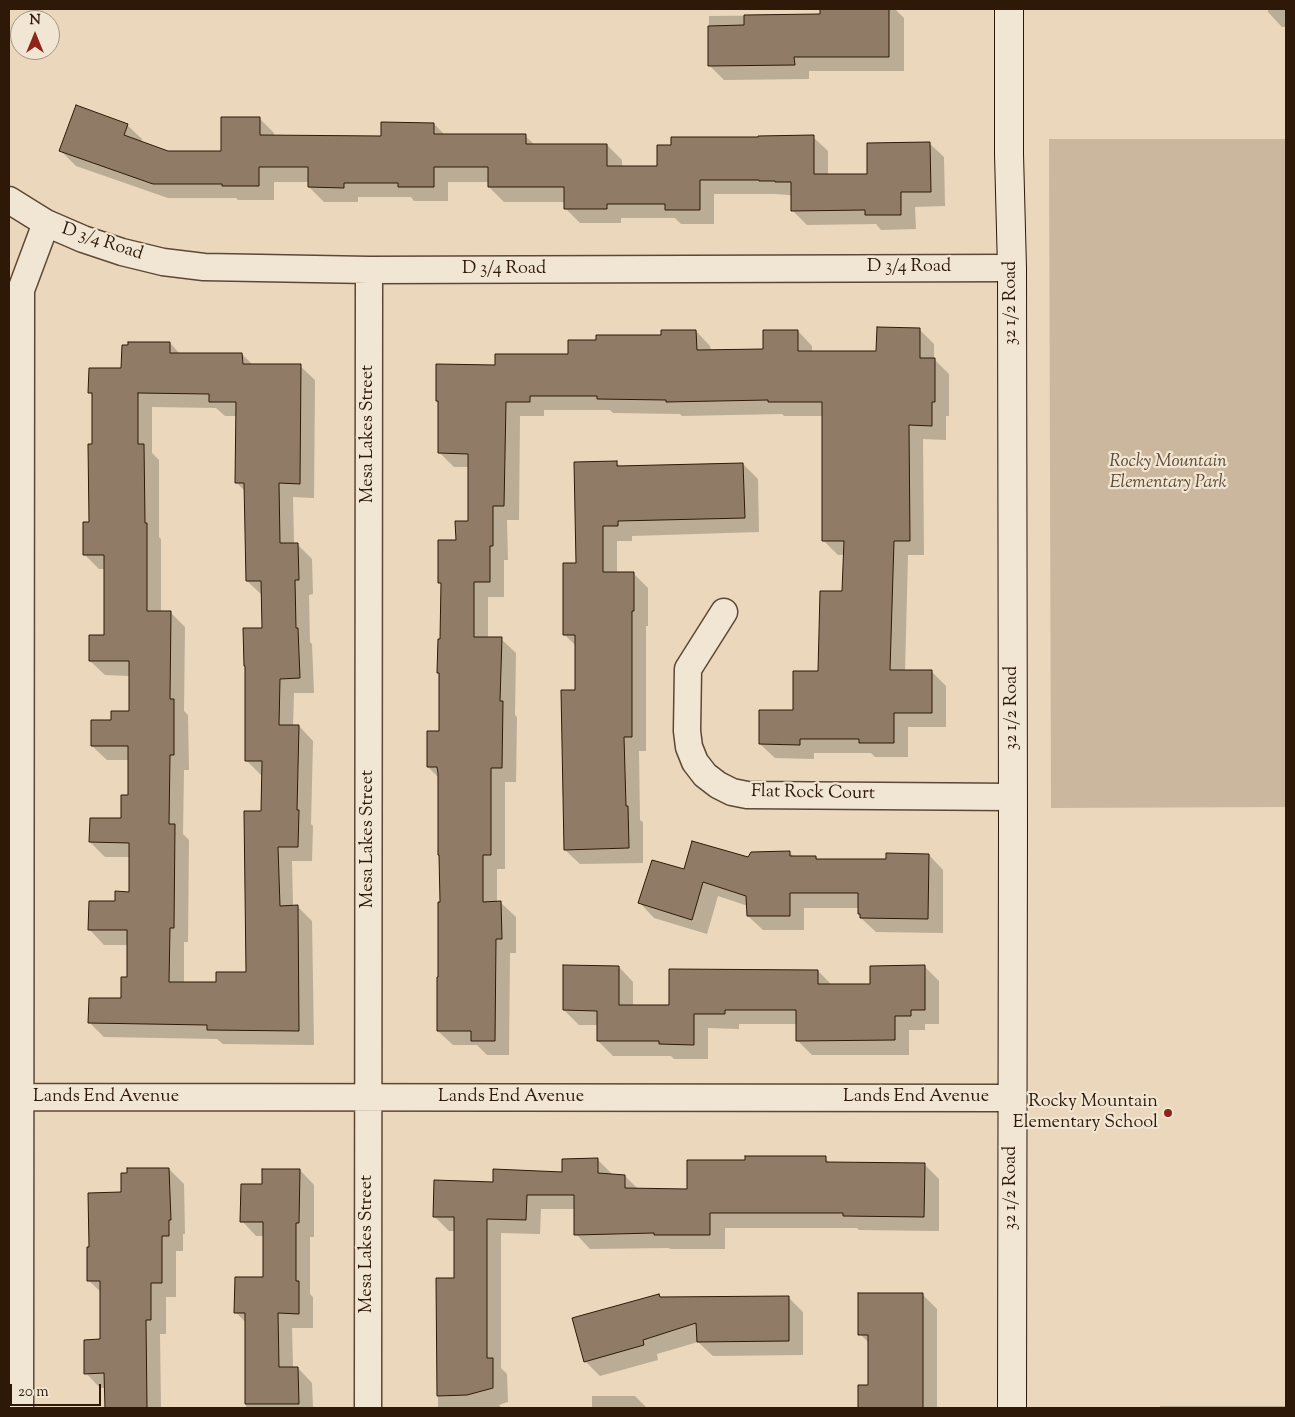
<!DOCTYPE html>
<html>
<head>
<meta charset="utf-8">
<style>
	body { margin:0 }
	#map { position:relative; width:1295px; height:1417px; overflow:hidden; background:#ead7bc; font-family:"Sorts Mill Goudy",serif }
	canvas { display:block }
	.frame { position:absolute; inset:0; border:10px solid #2e1908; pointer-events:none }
	.north { position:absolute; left:10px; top:10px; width:50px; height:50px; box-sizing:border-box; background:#f1e5d3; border:1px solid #a39382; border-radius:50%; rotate:0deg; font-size:14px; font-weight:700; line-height:20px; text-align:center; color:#2e1908 }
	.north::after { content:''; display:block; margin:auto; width:18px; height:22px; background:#8f2418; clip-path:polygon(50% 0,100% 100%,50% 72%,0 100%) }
	.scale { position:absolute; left:10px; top:1384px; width:91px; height:22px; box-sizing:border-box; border:2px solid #2e1908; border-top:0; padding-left:6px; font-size:15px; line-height:18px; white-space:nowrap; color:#2e1908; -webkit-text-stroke:4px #f1e5d3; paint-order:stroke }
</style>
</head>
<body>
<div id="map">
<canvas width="1295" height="1417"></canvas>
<div class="frame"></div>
<div class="north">N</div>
<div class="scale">20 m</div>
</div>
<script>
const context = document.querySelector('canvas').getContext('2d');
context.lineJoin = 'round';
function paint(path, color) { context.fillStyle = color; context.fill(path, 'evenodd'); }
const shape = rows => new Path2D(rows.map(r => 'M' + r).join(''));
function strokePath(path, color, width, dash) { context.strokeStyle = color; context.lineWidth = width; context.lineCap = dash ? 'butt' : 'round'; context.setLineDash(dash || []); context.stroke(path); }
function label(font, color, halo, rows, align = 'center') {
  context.font = font + ' "Sorts Mill Goudy",serif'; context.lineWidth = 4.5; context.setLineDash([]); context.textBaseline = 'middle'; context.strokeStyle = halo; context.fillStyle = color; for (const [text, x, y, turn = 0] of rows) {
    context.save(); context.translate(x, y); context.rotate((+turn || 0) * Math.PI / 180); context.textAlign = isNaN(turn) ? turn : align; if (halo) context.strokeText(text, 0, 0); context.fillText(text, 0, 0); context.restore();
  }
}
const green = shape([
	[1049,139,1286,139,1286,807,1051,808]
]);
const shadow = shape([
	[822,9,895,9,904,18,904,71,809,71,809,79,724,80,709,65,709,16,822,15],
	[1268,9,1286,9,1286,27,1282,27,1268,12],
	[259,118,274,133,274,136,382,137,434,124,445,135,525,136,535,145,607,145,622,160,622,167,658,167,813,137,828,151,828,175,868,175,929,143,944,157,945,206,915,207,916,229,881,230,876,224,807,225,793,211,792,196,789,195,774,194,714,194,714,224,681,224,675,218,621,218,621,223,580,223,565,208,565,202,504,202,489,187,489,182,448,182,448,201,414,201,411,197,358,197,358,202,324,202,309,187,309,182,274,182,274,200,238,200,236,198,168,198,76,166,61,151,127,125,142,139,141,143,168,152,223,152],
	[919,329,934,344,934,359,949,374,949,416,946,416,946,440,923,439,924,555,908,555,905,671,931,671,946,686,946,727,908,727,908,757,875,757,871,753,814,753,814,759,775,758,760,744,794,711,819,673,843,593,844,555,838,555,824,541,823,416,784,416,782,414,682,416,680,414,613,413,610,410,544,410,544,416,520,416,519,520,507,520,508,560,504,560,504,597,488,597,488,638,501,639,516,653,515,715,517,717,516,782,505,782,505,869,497,869,497,903,501,903,516,917,516,953,510,953,509,1055,487,1055,477,1045,453,1045,438,1031,441,903,438,777,428,767,440,732,440,675,438,673,441,641,442,585,440,582,457,541,469,522,470,467,454,467,439,452,439,403,437,401,497,366,570,355,597,341,662,336,696,331,710,346,711,351,764,350,798,331,812,346,812,352,878,352],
	[170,343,180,354,242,354,254,366,300,366,315,380,314,498,293,497,294,544,297,544,312,559,313,594,309,595,310,642,312,644,314,693,294,693,293,726,299,726,313,741,311,824,313,826,312,861,292,861,293,906,297,906,312,921,314,1045,223,1044,217,1039,104,1037,90,1023,122,999,128,979,128,945,104,945,90,930,116,903,130,893,130,857,105,857,90,842,122,820,130,796,130,760,107,760,92,746,113,721,130,712,130,676,105,675,90,661,106,636,106,569,99,569,84,554,90,523,93,396,90,392,123,369],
	[152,407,216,408,225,416,237,416,236,482,245,491,247,581,262,595,263,629,247,667,246,760,261,775,263,775,263,813,247,974,217,983,184,983,184,942,188,942,189,840,183,834,184,770,189,770,188,715,184,711,185,627,170,612,161,612,161,539,159,537,159,460,152,453],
	[616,462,621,467,743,464,758,479,759,532,632,536,632,541,617,541,617,573,633,573,648,588,648,626,646,626,646,751,639,751,640,820,643,822,643,863,580,864,565,850,576,691,576,646,564,634,578,564],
	[789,852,794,857,816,857,819,860,887,860,929,855,943,870,943,933,876,932,861,918,859,908,804,908,804,930,763,930,748,916,748,906,718,896,707,934,654,918,640,903,684,871],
	[924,966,939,981,939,1024,925,1024,925,1030,909,1030,909,1055,812,1055,797,1040,797,1024,739,1024,739,1029,708,1028,708,1059,674,1059,671,1056,613,1056,598,1041,598,1025,579,1025,564,1010,619,967,633,982,633,1006,670,1006,818,971,832,985,871,985],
	[825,1158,831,1164,924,1164,939,1179,939,1231,859,1230,857,1228,725,1228,725,1249,670,1249,669,1248,590,1249,576,1234,575,1209,541,1209,540,1234,501,1233,501,1368,507,1374,508,1402,499,1405,502,1408,438,1408,438,1279,455,1279,455,1231,449,1231,434,1216,494,1184,564,1173,598,1160,612,1174,625,1176,638,1189,688,1190,746,1161],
	[169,1169,184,1184,185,1234,183,1234,183,1251,176,1251,176,1297,166,1297,166,1334,160,1334,161,1408,106,1408,106,1388,100,1388,86,1373,102,1341,102,1293,88,1280,90,1248,122,1193],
	[300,1170,314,1185,314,1237,310,1237,310,1294,313,1297,313,1328,292,1328,293,1368,298,1368,312,1383,313,1408,246,1408,246,1323,236,1312,264,1278,264,1236,256,1236,242,1221,263,1186],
	[659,1295,662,1299,788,1297,803,1312,803,1355,713,1356,698,1342,657,1354,658,1360,600,1376,585,1361],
	[923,1295,937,1309,937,1408,859,1408,859,1386,869,1386,869,1343,860,1334],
	[592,1396,635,1396,647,1408,592,1408],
	[1160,1406,1286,1406,1286,1408,1160,1408]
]);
const building = shape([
	[820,9,889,9,889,57,794,57,795,65,708,66,708,26,744,25,744,15,820,14,820,9],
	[76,105,128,124,124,135,168,151,221,151,221,117,260,117,260,135,381,136,381,122,434,123,434,134,526,134,526,144,607,144,607,166,657,166,657,145,671,145,671,137,758,137,758,136,814,135,814,174,867,174,867,143,930,142,931,192,901,192,901,215,865,215,865,210,791,211,791,182,775,182,775,181,759,181,759,180,700,180,700,210,665,210,665,204,607,204,607,209,564,209,564,187,488,187,488,167,434,167,434,187,398,187,398,183,344,183,344,188,308,187,308,167,259,167,259,186,222,186,222,184,153,184,59,151,76,105],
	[877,327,920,328,920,358,935,358,935,402,932,402,932,426,909,425,910,541,894,541,890,670,932,670,932,713,894,713,894,743,859,743,859,739,800,739,800,745,759,744,759,710,793,710,793,671,818,671,820,591,842,591,844,541,822,541,822,402,768,402,768,400,666,402,666,400,597,399,597,396,530,396,530,402,506,402,504,506,493,506,493,546,490,546,490,582,474,582,474,637,502,637,500,701,503,701,502,768,491,768,491,855,483,855,483,902,501,901,502,939,496,939,495,1041,471,1041,471,1031,437,1031,437,977,438,977,438,902,440,902,439,855,438,855,438,773,437,767,427,767,427,731,439,731,439,673,437,673,438,639,440,639,441,583,438,583,438,540,456,540,455,521,468,521,468,454,438,453,438,401,436,401,436,364,495,365,495,354,568,354,568,340,596,340,596,335,661,335,661,330,696,330,697,350,763,349,763,330,798,330,798,351,876,351,877,327],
	[128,342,170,342,170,353,242,353,243,364,301,364,300,484,279,483,280,543,298,543,299,580,295,580,296,628,298,628,300,678,280,679,279,725,299,725,297,810,299,810,298,847,278,847,280,906,298,905,299,1031,207,1030,207,1025,88,1023,89,998,121,998,121,977,127,977,127,930,88,930,89,901,115,901,115,891,129,892,129,843,89,842,90,818,121,818,121,795,128,795,128,746,91,746,91,720,111,720,111,711,129,711,129,661,89,661,89,635,104,635,104,555,83,555,83,522,89,522,88,444,92,444,92,393,88,393,89,368,121,368,122,345,128,345,128,342],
	[138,393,209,394,209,402,236,402,235,483,244,483,246,581,261,581,262,628,243,628,244,666,245,666,245,761,262,761,261,811,244,811,246,972,216,972,216,982,169,982,170,928,174,928,175,824,169,824,170,755,174,755,174,699,170,699,171,611,147,611,147,523,145,523,144,444,138,444,138,393],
	[617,461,617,466,743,463,745,518,618,521,618,526,603,526,603,572,634,572,634,611,632,611,632,737,624,737,626,806,628,806,629,848,564,850,561,690,575,690,575,635,563,635,563,563,576,563,574,462,617,461],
	[692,841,748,857,751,852,790,851,790,856,816,856,816,859,886,859,886,853,929,854,928,919,860,918,860,914,858,914,858,893,790,893,790,916,747,916,746,896,703,882,692,920,638,903,652,860,684,869,692,841],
	[563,965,619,966,619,1005,669,1005,669,969,818,970,818,984,870,984,870,966,925,965,925,1010,911,1010,911,1016,895,1016,895,1040,796,1041,796,1010,725,1010,725,1014,694,1014,694,1045,659,1044,659,1041,597,1041,597,1011,563,1010,563,965],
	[745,1156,826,1156,826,1162,925,1163,924,1217,843,1216,843,1213,710,1213,710,1235,654,1235,654,1233,574,1235,574,1195,527,1195,526,1220,487,1219,487,1358,493,1358,493,1388,467,1395,437,1396,436,1278,454,1278,454,1217,433,1217,434,1180,493,1182,493,1169,562,1172,562,1159,598,1158,598,1173,625,1175,625,1188,687,1189,687,1160,745,1160,745,1156],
	[127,1168,169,1168,171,1220,169,1220,169,1236,162,1236,162,1283,151,1283,151,1320,146,1320,147,1408,105,1408,104,1373,84,1374,84,1340,100,1339,100,1281,87,1281,87,1247,89,1247,88,1193,121,1192,121,1173,127,1173,127,1168],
	[262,1169,300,1169,299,1223,296,1223,296,1281,299,1281,299,1314,278,1313,279,1367,298,1367,299,1404,245,1404,245,1313,234,1313,235,1277,263,1277,263,1222,240,1222,241,1184,262,1184,262,1169],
	[858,1293,923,1293,923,1408,858,1408,858,1385,868,1385,868,1335,858,1335,858,1293],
	[659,1294,660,1297,789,1296,789,1341,697,1342,696,1323,643,1340,644,1345,584,1362,572,1318,659,1294]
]);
const street = shape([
	[9,200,46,223,83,239,122,252,163,262,204,267,369,270,1012,268],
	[724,612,688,669,687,731,689,747,695,762,705,775,718,785,732,792,747,795,1013,797],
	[9,1097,1012,1098],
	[20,1408,21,290,46,223],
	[368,1408,369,270]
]);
const secondary = shape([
	[1009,9,1009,154,1012,268,1013,824,1012,1408]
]);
const markers = [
	[1168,1113,5,"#8f2418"]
];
const streetNames = [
	["D 3/4 Road",102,243,18],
	["D 3/4 Road",909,268],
	["D 3/4 Road",504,270],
	["32 1/2 Road",1012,303,-90],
	["Mesa Lakes Street",369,434,-90],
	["32 1/2 Road",1013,708,-90],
	["Flat Rock Court",813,794,1],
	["Mesa Lakes Street",369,839,-90],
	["Lands End Avenue",106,1098],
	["Lands End Avenue",511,1098],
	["Lands End Avenue",916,1098],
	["32 1/2 Road",1012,1188,-90],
	["Mesa Lakes Street",368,1244,-90]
];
const parkNames = [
	["Rocky Mountain",1168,463],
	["Elementary Park",1168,484]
];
const poiNames = [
	["Rocky Mountain",1158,1103],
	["Elementary School",1158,1124]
];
paint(green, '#cab79d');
paint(shadow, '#0003');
paint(building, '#907c66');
strokePath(building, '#2e1908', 1);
strokePath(street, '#5d4835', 29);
strokePath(secondary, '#2e1908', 30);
strokePath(street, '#f1e5d3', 26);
strokePath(secondary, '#f1e5d3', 28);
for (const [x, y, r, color] of markers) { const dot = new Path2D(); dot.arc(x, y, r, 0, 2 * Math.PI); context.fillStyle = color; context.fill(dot); strokePath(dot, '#f1e5d3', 2); }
label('18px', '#2e1908', '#f1e5d3', streetNames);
label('italic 18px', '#5d4835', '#f1e5d3', parkNames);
label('18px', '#2e1908', '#f1e5d3', poiNames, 'right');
</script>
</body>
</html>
